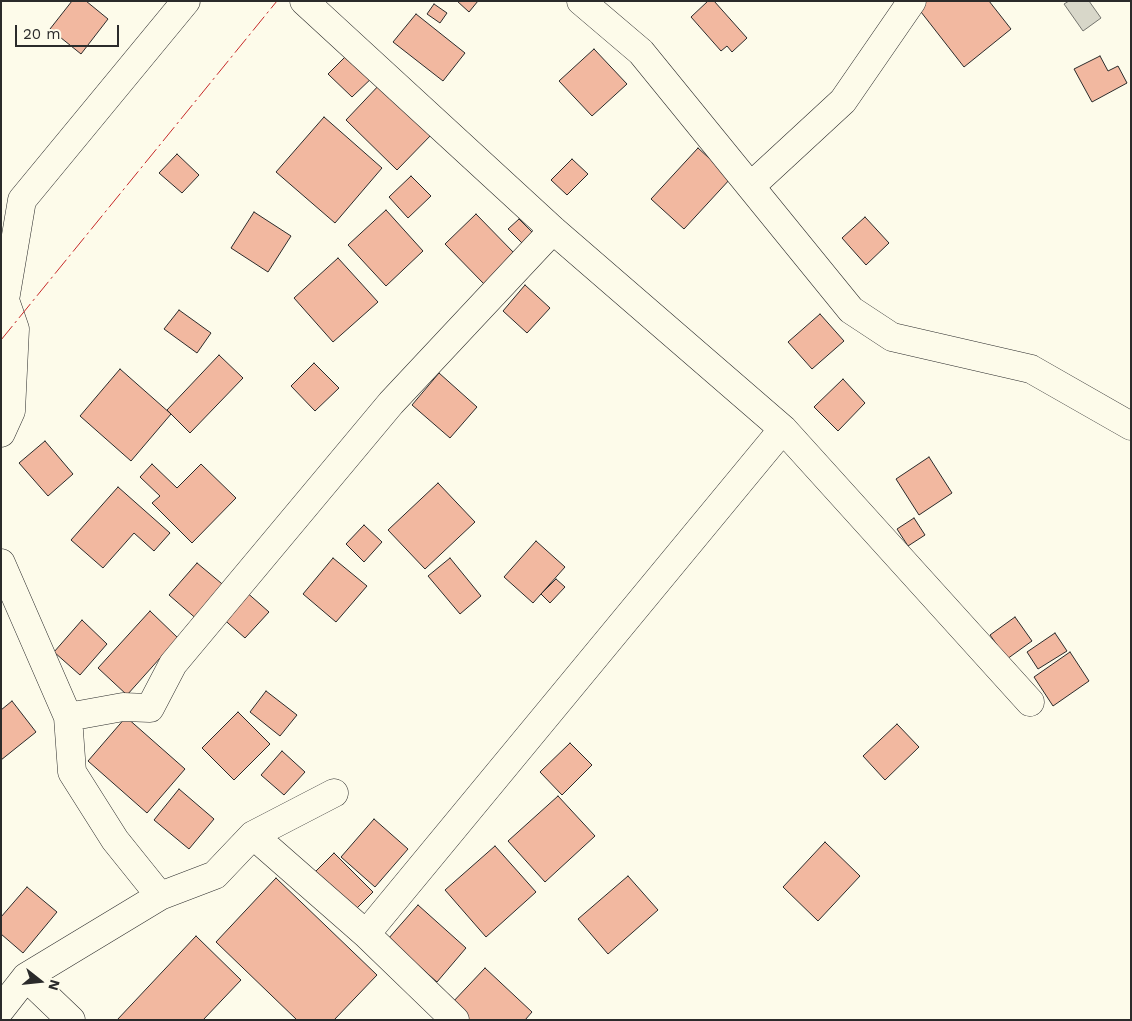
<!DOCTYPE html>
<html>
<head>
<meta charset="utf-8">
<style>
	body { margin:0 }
	#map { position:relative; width:1132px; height:1021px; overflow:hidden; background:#fdfbea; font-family:"Work Sans",sans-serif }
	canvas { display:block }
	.frame { position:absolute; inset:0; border:2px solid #2b2b2b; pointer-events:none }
	.north { position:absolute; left:15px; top:956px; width:50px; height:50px; -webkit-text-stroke:4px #fdfbea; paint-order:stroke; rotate:106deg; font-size:14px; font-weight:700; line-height:20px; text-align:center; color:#2b2b2b }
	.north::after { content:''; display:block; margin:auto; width:18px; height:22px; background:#2b2b2b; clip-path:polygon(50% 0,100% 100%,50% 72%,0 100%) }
	.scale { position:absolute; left:15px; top:25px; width:104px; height:22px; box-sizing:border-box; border:2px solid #2b2b2b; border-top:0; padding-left:6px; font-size:15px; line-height:18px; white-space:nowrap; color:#2b2b2b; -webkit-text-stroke:4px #fdfbea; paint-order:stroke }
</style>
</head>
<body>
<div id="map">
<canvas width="1132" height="1021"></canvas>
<div class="frame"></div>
<div class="north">N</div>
<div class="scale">20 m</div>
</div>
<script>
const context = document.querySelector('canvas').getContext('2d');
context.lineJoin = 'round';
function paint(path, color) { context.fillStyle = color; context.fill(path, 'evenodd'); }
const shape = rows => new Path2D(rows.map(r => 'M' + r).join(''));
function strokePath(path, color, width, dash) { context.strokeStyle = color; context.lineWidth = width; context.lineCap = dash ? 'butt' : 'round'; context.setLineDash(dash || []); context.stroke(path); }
const water = shape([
	[1069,1,1089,1,1101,18,1083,31,1064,4,1069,1]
]);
const building = shape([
	[72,1,86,1,108,19,81,54,50,29,72,1],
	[457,1,478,1,469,12,457,1],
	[708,1,714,1,747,38,732,52,727,46,721,51,691,17,708,1],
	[916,1,989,1,1011,29,964,67,914,3,916,1],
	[434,4,447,13,440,23,427,14,434,4],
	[416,14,465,53,443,81,393,42,416,14],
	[594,49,627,84,592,116,559,81,594,49],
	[352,50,376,74,352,97,328,74,352,50],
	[1100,56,1108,71,1118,66,1127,83,1092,102,1074,69,1100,56],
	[382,82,433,133,397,170,346,120,382,82],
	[324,117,382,168,335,223,276,172,324,117],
	[698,148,731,178,684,229,651,199,698,148],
	[177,154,199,175,182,193,159,173,177,154],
	[572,159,588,174,567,195,551,180,572,159],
	[411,176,431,196,408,218,389,197,411,176],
	[386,210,423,251,386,286,348,245,386,210],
	[254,212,291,236,268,272,231,248,254,212],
	[476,214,515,254,484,284,445,244,476,214],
	[865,217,889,243,866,265,842,238,865,217],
	[519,219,534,234,523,244,508,229,519,219],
	[338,258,378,302,333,342,294,298,338,258],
	[525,285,550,308,527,333,503,311,525,285],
	[179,310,211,333,197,353,164,329,179,310],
	[820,314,844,341,812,369,788,342,820,314],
	[219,355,243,378,190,433,167,410,219,355],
	[314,363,339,388,315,411,291,386,314,363],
	[120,369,171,414,131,461,80,416,120,369],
	[439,373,477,407,450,438,412,405,439,373],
	[843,379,865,403,838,431,814,407,843,379],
	[45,441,73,474,48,496,19,463,45,441],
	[929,457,952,493,919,515,896,479,929,457],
	[152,464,177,488,201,464,236,498,192,543,152,503,160,496,140,477,152,464],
	[438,483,475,522,425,569,388,530,438,483],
	[118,487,170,533,154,551,134,533,103,568,71,540,118,487],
	[914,518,925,535,908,546,897,529,914,518],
	[364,525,382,542,364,562,346,544,364,525],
	[536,541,565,567,533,603,504,577,536,541],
	[333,558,367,586,336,622,303,594,333,558],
	[450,558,481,596,460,614,428,576,450,558],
	[197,563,227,588,199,621,169,595,197,563],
	[556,579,565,587,550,603,541,594,556,579],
	[244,590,269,612,245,638,220,616,244,590],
	[150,611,178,638,127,695,98,668,150,611],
	[1015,617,1032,641,1007,659,990,635,1015,617],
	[82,620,107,644,80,675,54,652,82,620],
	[1055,633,1067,651,1038,669,1027,652,1055,633],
	[1070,652,1089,681,1053,706,1034,677,1070,652],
	[266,691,297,715,280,736,250,712,266,691],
	[12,701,36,732,1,760,1,710,12,701],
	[238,712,270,744,234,780,202,748,238,712],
	[126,717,185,769,147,813,88,761,126,717],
	[897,724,919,747,885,780,863,756,897,724],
	[570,743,592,765,562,795,540,772,570,743],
	[282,751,305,772,284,795,261,775,282,751],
	[179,789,214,819,189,849,154,820,179,789],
	[558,796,595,836,545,882,508,841,558,796],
	[374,819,408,849,375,887,341,857,374,819],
	[825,842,860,876,818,921,783,887,825,842],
	[495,846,536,892,486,937,445,890,495,846],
	[334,853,373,892,354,911,315,872,334,853],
	[628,876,658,910,608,954,578,919,628,876],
	[276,878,377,975,334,1020,297,1020,216,942,276,878],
	[27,887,57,912,23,953,1,934,1,917,27,887],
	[418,905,466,948,437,982,388,939,418,905],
	[196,936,241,980,203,1020,117,1020,196,936],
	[485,968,532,1012,525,1020,467,1020,451,1004,485,968]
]);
const minor = shape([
	[304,1,553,230,783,429,1030,702],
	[581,1,641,52,851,310,892,337,1031,369,1131,426],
	[751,186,843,101,912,1],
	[1,433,11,411,15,329,5,300,22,200,186,1],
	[1,563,68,717,72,772,115,840,160,896],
	[68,717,123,707,150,708,173,664,391,403,553,230],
	[253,835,366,934,455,1020],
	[366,934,783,429],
	[26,977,71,1020],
	[1,1009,26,977,160,896,215,875,253,835,334,793]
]);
const power = shape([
	[1,340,277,1]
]);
paint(water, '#d8d7c9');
strokePath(water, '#74746e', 1);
paint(building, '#f2b8a0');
strokePath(building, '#2b2b2b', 1);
strokePath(minor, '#2b2b2b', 29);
strokePath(minor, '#fdfbea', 28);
strokePath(power, '#c62828', 1, [18, 4, 2.5, 4]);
</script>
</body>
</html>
